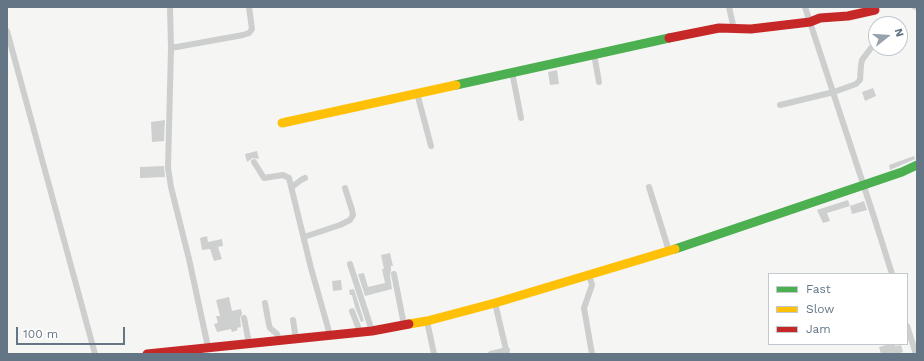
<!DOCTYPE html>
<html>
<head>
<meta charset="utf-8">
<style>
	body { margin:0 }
	#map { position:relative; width:924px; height:361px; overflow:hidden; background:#f5f5f4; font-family:"Work Sans",sans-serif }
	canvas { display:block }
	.frame { position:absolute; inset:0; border:8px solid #647685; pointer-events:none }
	.legend { position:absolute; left:768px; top:273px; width:140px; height:72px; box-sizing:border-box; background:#fff; border:1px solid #c1c8ce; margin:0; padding:5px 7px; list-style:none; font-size:12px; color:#647685 }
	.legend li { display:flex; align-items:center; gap:8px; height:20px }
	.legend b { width:20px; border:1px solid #c1c8ce }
	.north { position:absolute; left:868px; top:16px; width:40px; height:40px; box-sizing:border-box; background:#fff; border:1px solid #c1c8ce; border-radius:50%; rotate:73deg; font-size:11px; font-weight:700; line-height:16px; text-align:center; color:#647685 }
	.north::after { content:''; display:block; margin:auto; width:14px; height:18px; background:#97a2ac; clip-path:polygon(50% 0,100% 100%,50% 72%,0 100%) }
	.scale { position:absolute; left:16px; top:327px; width:109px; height:18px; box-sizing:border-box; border:2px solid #647685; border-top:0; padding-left:5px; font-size:12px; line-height:14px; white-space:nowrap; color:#647685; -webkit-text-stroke:3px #fff; paint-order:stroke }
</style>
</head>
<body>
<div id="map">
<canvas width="924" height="361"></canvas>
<div class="frame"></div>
<ul class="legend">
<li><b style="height:5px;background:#4caf50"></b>Fast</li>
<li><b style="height:5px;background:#ffc107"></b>Slow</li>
<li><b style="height:5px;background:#c62828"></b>Jam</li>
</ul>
<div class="north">N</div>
<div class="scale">100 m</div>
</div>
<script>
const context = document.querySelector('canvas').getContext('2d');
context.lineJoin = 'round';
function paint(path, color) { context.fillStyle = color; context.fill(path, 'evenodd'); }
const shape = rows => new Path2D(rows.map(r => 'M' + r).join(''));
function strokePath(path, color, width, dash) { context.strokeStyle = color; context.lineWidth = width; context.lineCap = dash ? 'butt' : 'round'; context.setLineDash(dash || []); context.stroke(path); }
const building = shape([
	[557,70,559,84,550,85,548,72],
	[873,88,876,96,865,101,862,92],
	[165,120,164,141,152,142,151,122],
	[257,151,259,159,253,158,247,162,245,154],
	[914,156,915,159,890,170,889,165],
	[164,166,165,177,140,178,140,167],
	[848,200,850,206,827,213,830,221,823,223,817,210],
	[864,201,867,210,852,214,850,206],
	[207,236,208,242,222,239,223,246,218,247,222,259,214,261,210,249,202,250,200,238],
	[390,253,393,266,391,266,391,270,390,275,392,289,365,296,358,274,364,273,368,287,385,283,382,269,384,269,381,255],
	[341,280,342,290,333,291,332,281],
	[354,289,364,321,361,322,355,307,352,295,350,295,349,290],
	[229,297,232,311,241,309,242,314,240,318,241,327,237,328,238,330,232,332,231,329,217,332,214,324,218,323,216,316,220,316,216,300],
	[890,344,895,344,895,346,901,345,903,352,898,354,881,354,879,347]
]);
const street = shape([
	[170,7,171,48,168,168,171,187,189,259,208,347],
	[729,7,734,29],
	[805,7,874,217,892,274],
	[915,7,916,7],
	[7,31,95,354],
	[171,48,243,35,249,33,252,29,249,7],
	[594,54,599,82],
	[512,72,521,118],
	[417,93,431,146],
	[780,105,834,92,856,84,860,80,861,65,862,60,871,48],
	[254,162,264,178,283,175,289,178,311,268,330,335],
	[292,187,301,180,305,178],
	[649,187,669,251],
	[304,237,340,225,350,220,353,215,352,210,345,188],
	[350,264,372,331],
	[394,274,404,325],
	[589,275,592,285,584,308,592,354],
	[265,303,269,325,270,328,277,334,279,340],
	[495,303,507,354],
	[352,311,360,332],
	[244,318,249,343],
	[293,320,296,339],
	[427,321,434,354],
	[907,326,916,354],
	[491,354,507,350]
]);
const fast = shape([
	[456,85,669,38],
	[675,249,902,172,917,165]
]);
const slow = shape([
	[282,123,456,85],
	[409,324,427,321,495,303,675,249]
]);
const jam = shape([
	[669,38,719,28,751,29,810,22,820,18,848,16,875,10],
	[147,354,372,331,409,324]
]);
paint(building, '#ced0d0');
strokePath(street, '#cdcfcf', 6);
strokePath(fast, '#4caf50', 9);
strokePath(slow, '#ffc107', 9);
strokePath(jam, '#c62828', 9);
</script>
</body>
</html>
